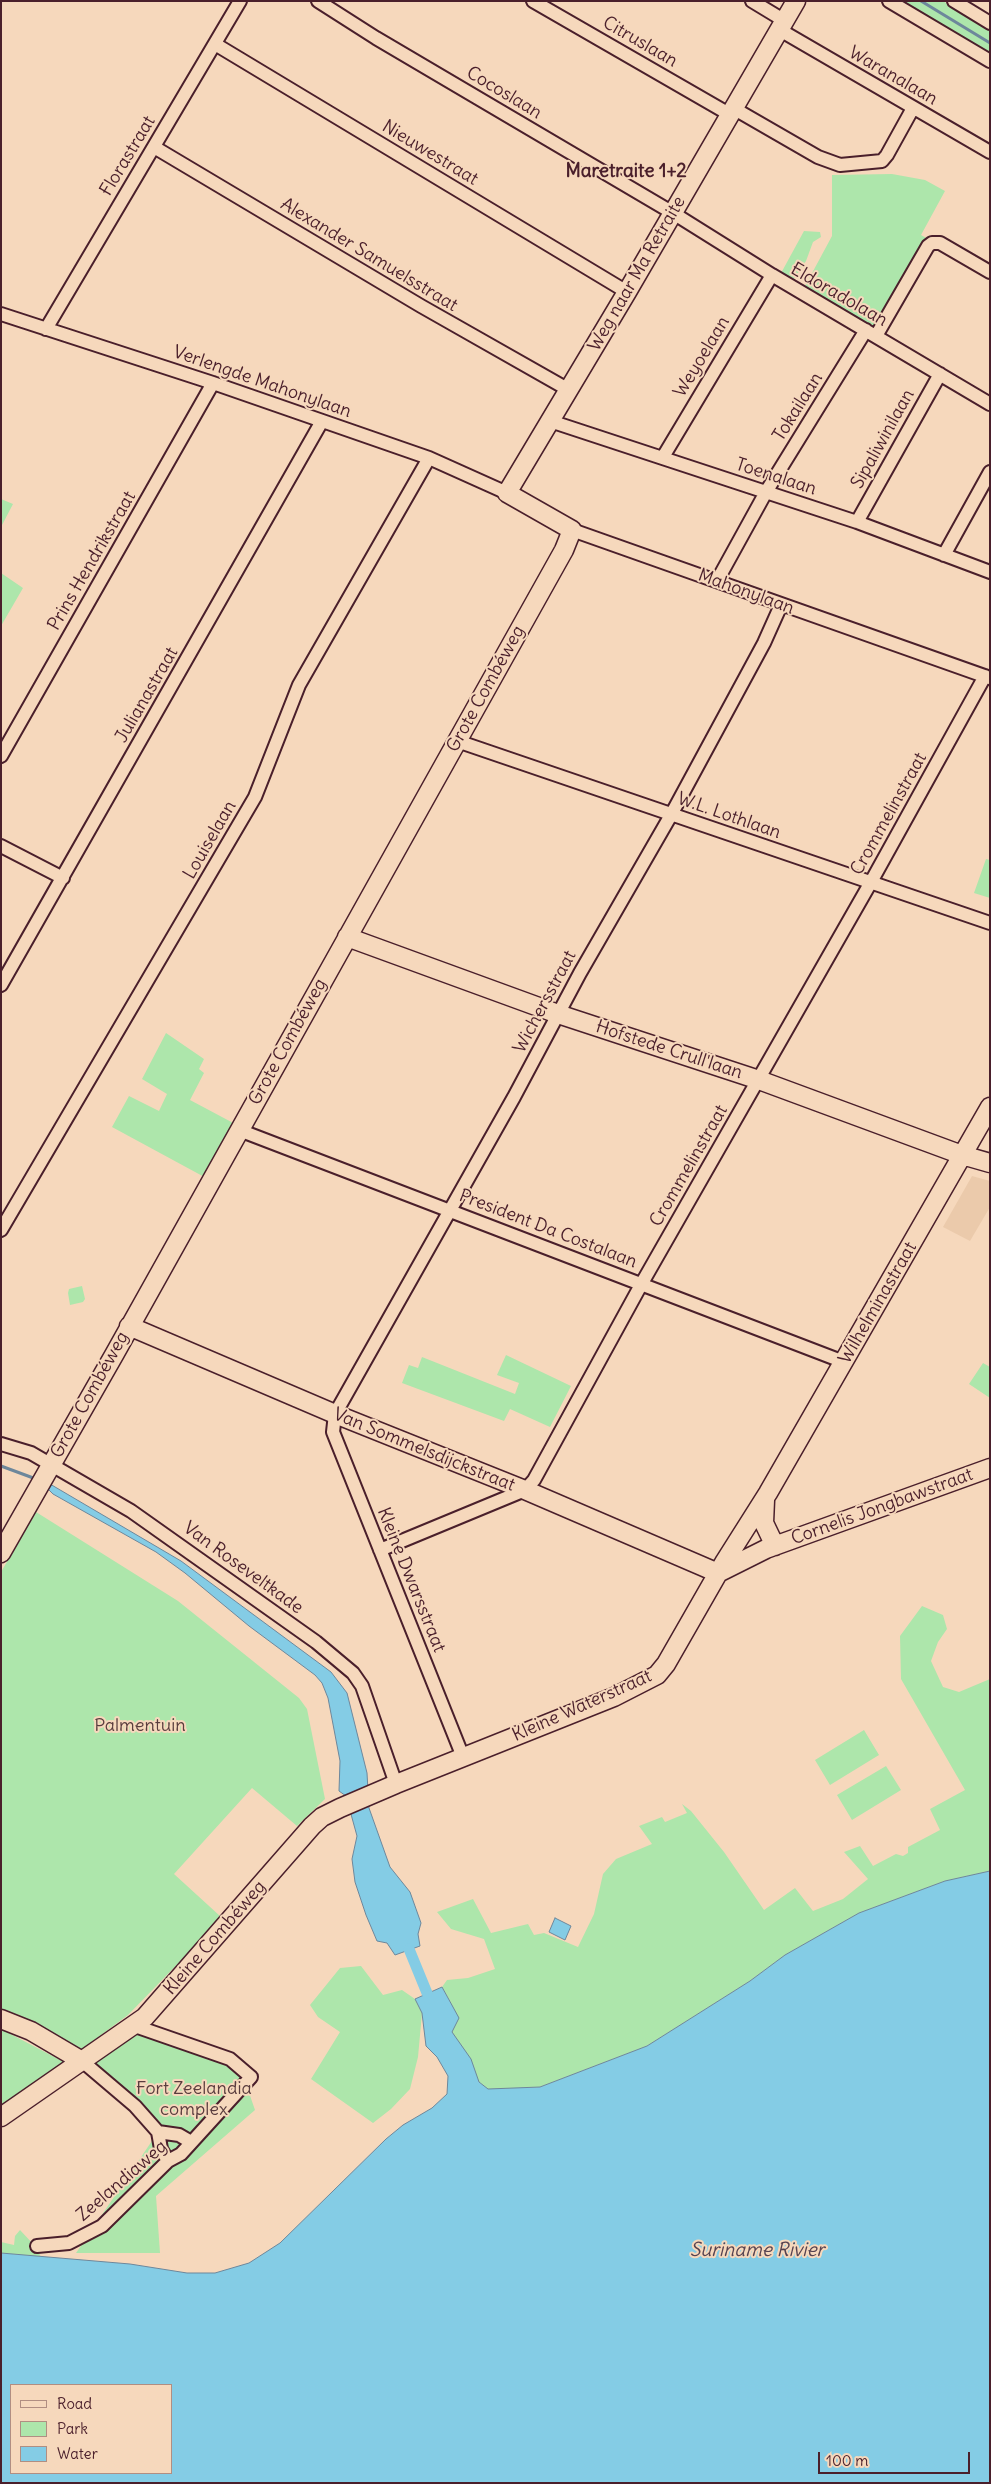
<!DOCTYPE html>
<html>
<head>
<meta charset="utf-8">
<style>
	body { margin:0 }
	#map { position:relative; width:991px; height:2484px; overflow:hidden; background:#f6d8bc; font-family:Delius,sans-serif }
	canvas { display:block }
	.frame { position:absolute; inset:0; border:2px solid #4a1f2b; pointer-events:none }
	.legend { position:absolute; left:10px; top:2384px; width:162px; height:90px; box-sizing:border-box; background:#f6d8bc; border:1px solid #b18e82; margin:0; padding:6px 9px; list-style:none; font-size:15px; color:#4a1f2b }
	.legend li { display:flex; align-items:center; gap:10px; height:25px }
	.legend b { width:25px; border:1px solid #b18e82 }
	.scale { position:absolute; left:818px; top:2452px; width:152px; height:22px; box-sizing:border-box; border:2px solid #4a1f2b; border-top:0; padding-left:6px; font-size:15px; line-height:18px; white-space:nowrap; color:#4a1f2b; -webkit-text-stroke:4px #f6d8bc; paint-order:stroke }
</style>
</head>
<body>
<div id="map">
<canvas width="991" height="2484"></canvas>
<div class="frame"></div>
<ul class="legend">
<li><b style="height:6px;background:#f6d8bc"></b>Road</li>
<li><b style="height:14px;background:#ade6ab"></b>Park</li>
<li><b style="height:14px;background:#84cce5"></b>Water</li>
</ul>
<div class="scale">100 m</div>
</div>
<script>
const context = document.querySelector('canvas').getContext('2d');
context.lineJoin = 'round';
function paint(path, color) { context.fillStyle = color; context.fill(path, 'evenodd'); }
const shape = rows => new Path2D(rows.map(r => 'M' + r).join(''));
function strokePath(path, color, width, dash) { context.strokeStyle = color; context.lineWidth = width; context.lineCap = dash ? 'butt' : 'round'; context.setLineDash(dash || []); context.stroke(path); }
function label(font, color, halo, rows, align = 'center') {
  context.font = font + ' Delius,sans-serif'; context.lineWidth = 4; context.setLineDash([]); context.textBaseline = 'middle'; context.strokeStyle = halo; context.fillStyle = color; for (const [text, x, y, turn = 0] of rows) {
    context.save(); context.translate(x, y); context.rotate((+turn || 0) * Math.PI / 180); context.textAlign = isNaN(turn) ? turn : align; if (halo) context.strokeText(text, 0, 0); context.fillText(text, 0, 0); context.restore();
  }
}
const built = shape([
	[972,1176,990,1181,990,1207,970,1241,943,1227]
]);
const green = shape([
	[899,1,943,1,990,30,990,55],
	[892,174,925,180,945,191,921,235,928,239,874,329,804,288,832,236,832,175],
	[804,231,820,232,821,237,813,242,806,261,792,282,780,275],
	[1,499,13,504,1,527],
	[1,573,23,588,1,626],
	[986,859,990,860,990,898,974,893],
	[166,1033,204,1059,199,1069,204,1073,190,1100,237,1125,208,1179,112,1127,129,1096,159,1111,167,1094,142,1079],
	[82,1286,85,1299,83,1302,70,1305,68,1293,69,1289],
	[506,1355,571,1386,550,1427,510,1409,504,1421,402,1383,409,1365,418,1368,422,1357,515,1394,519,1383,497,1375],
	[983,1363,990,1367,990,1398,969,1384],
	[36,1512,178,1601,299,1698,307,1709,325,1799,297,1826,252,1788,174,1874,220,1916,200,1941,128,2015,78,2052,1,2011,1,1572],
	[922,1606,943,1615,947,1629,938,1642,931,1661,943,1687,959,1692,990,1679,990,1871,945,1881,859,1913,785,1955,750,1981,647,2046,540,2087,488,2090,479,2082,452,2032,451,2003,442,1987,447,1980,468,1978,495,1969,484,1939,451,1929,437,1912,473,1899,491,1933,528,1924,534,1935,544,1933,578,1947,594,1914,603,1874,616,1859,652,1844,639,1826,662,1817,665,1822,687,1813,682,1804,691,1811,724,1852,764,1910,795,1888,813,1911,843,1899,868,1879,844,1852,860,1846,873,1866,896,1854,903,1856,908,1853,908,1847,940,1830,930,1809,965,1790,901,1679,900,1636],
	[864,1730,879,1755,830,1785,815,1760],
	[886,1766,901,1790,852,1820,837,1795],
	[361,1966,383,1995,402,1990,415,1999,422,2013,418,2057,410,2089,391,2109,373,2123,311,2079,340,2032,318,2017,310,2005,340,1968],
	[135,2026,233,2061,246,2084,255,2110,156,2196,160,2253,76,2253,158,2132,82,2061],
	[1,2029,64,2062,64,2065,1,2107],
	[20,2230,34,2245,41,2257,1,2253,1,2242,14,2245,15,2236]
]);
const water = shape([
	[50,1484,181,1561,331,1672,347,1693,367,1773,369,1808,390,1867,410,1892,421,1923,418,1934,420,1946,395,1955,387,1943,377,1941,366,1915,355,1882,352,1859,357,1836,346,1796,339,1791,340,1761,328,1698,322,1683,315,1675,249,1626,185,1573,156,1552,53,1494,48,1489,50,1484],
	[990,1871,990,2483,1,2483,1,2253,130,2264,187,2273,215,2273,249,2263,280,2243,386,2139,403,2125,432,2108,447,2094,448,2076,437,2057,426,2046,422,2013,415,1999,442,1987,459,2018,452,2032,471,2059,479,2082,488,2089,540,2087,647,2046,750,1981,785,1955,859,1913,945,1881,990,1871],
	[171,2385,171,2473,11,2473,11,2385,171,2385],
	[555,1918,571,1926,565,1940,549,1932,555,1918]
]);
const stream = shape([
	[921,1,990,43],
	[1,1466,36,1479]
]);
const canal = shape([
	[409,1949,427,1993]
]);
const street = shape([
	[318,1,376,38,673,213,772,275,990,404],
	[533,1,729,114],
	[752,1,785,21],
	[889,1,990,61],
	[954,1,990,23],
	[780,30,990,152],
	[215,44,627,292],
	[733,108,818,157,840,165,882,161,887,155,913,108],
	[154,147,421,306,569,390],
	[1,314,213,383,429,458,507,493],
	[46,329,240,1],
	[876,336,928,246,932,243,940,243,990,272],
	[550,421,857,522,990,572],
	[663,457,772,275],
	[857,522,940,374],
	[572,530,990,678],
	[944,555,990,472],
	[717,581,766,492,866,330],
	[457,741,990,923],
	[1,756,213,383],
	[1,846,63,878],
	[1,985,322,421],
	[239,1130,844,1362],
	[1,1230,255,797,299,685,429,458],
	[1,1444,31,1453,131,1511,316,1642,353,1673,362,1686,396,1784],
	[380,1550,525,1490,534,1480,642,1283,871,882,985,676],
	[463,1757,333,1432,335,1414,514,1097,580,973,671,815,764,643,781,605],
	[82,2061,135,2106,158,2132,179,2135,191,2142],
	[158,2132,161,2149,168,2161],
	[37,2246,69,2243,102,2226,168,2161,181,2154,251,2077,230,2059,135,2026]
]);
const secondary = shape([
	[347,937,558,1014,759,1080,962,1155,990,1163],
	[129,1326,335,1414,525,1490,718,1573],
	[765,1500,764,1523,775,1546],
	[1,1553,114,1355,564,550,572,530,507,493,627,292,796,1],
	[718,1573,766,1549,990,1468],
	[1,2019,31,2031,82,2061],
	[1,2117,145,2017,312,1826,322,1817,340,1808,396,1784,614,1697,657,1675,666,1664,725,1561,768,1493,990,1107]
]);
const streetNames = [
	["Citruslaan",640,42,30],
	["Waranalaan",893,76,30],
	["Cocoslaan",504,93,31],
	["Nieuwestraat",430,153,31],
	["Florastraat",128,156,-59],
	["Alexander Samuelsstraat",369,255,31],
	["Weg naar Ma Retraite",637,274,-60],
	["Eldoradolaan",839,295,30],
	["Weyoelaan",702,357,-59],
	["Verlengde Mahonylaan",262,382,19],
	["Tokailaan",798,407,-58],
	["Sipaliwinilaan",883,439,-61],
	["Toenalaan",776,477,18],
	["Prins Hendrikstraat",92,561,-60],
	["Mahonylaan",746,592,20],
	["Grote Combéweg",486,689,-61],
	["Julianastraat",147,695,-60],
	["Crommelinstraat",889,814,-61],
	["W.L. Lothlaan",729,816,19],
	["Louiselaan",210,840,-60],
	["Wichersstraat",545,1002,-62],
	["Grote Combéweg",288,1042,-61],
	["Hofstede Crull'laan",669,1050,18],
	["Crommelinstraat",689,1166,-60],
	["President Da Costalaan",548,1229,21],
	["Wilhelminastraat",878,1303,-60],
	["Grote Combéweg",90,1395,-61],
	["Van Sommelsdijckstraat",424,1450,22],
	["Cornelis Jongbawstraat",882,1507,-20],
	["Van Roseveltkade",243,1568,36],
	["Kleine Dwarsstraat",411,1580,68],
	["Kleine Waterstraat",582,1706,-24],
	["Kleine Combéweg",215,1938,-49],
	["Zeelandiaweg",122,2181,-41]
];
const parkNames = [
	["Palmentuin",140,1726],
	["Fort Zeelandia",194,2089],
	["complex",194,2110]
];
const neighbourhoodNames = [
	["Maretraite 1+2",626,172]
];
const waterNames = [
	["Suriname Rivier",757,2251]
];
paint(built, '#ebcaab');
paint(green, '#ade6ab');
paint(water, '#84cce5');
strokePath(water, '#6d879b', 1);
strokePath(stream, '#6d879b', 3);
strokePath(canal, '#84cce5', 11);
strokePath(street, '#4a1f2b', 16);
strokePath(secondary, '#4a1f2b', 21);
strokePath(street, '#f6d8bc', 12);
strokePath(secondary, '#f6d8bc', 18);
label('18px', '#4a1f2b', '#f6d8bc', streetNames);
label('18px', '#593d3e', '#f6d8bc', parkNames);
label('bold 19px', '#4a1f2b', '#f6d8bc', neighbourhoodNames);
label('italic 19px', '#564250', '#f6d8bc', waterNames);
</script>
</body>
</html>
